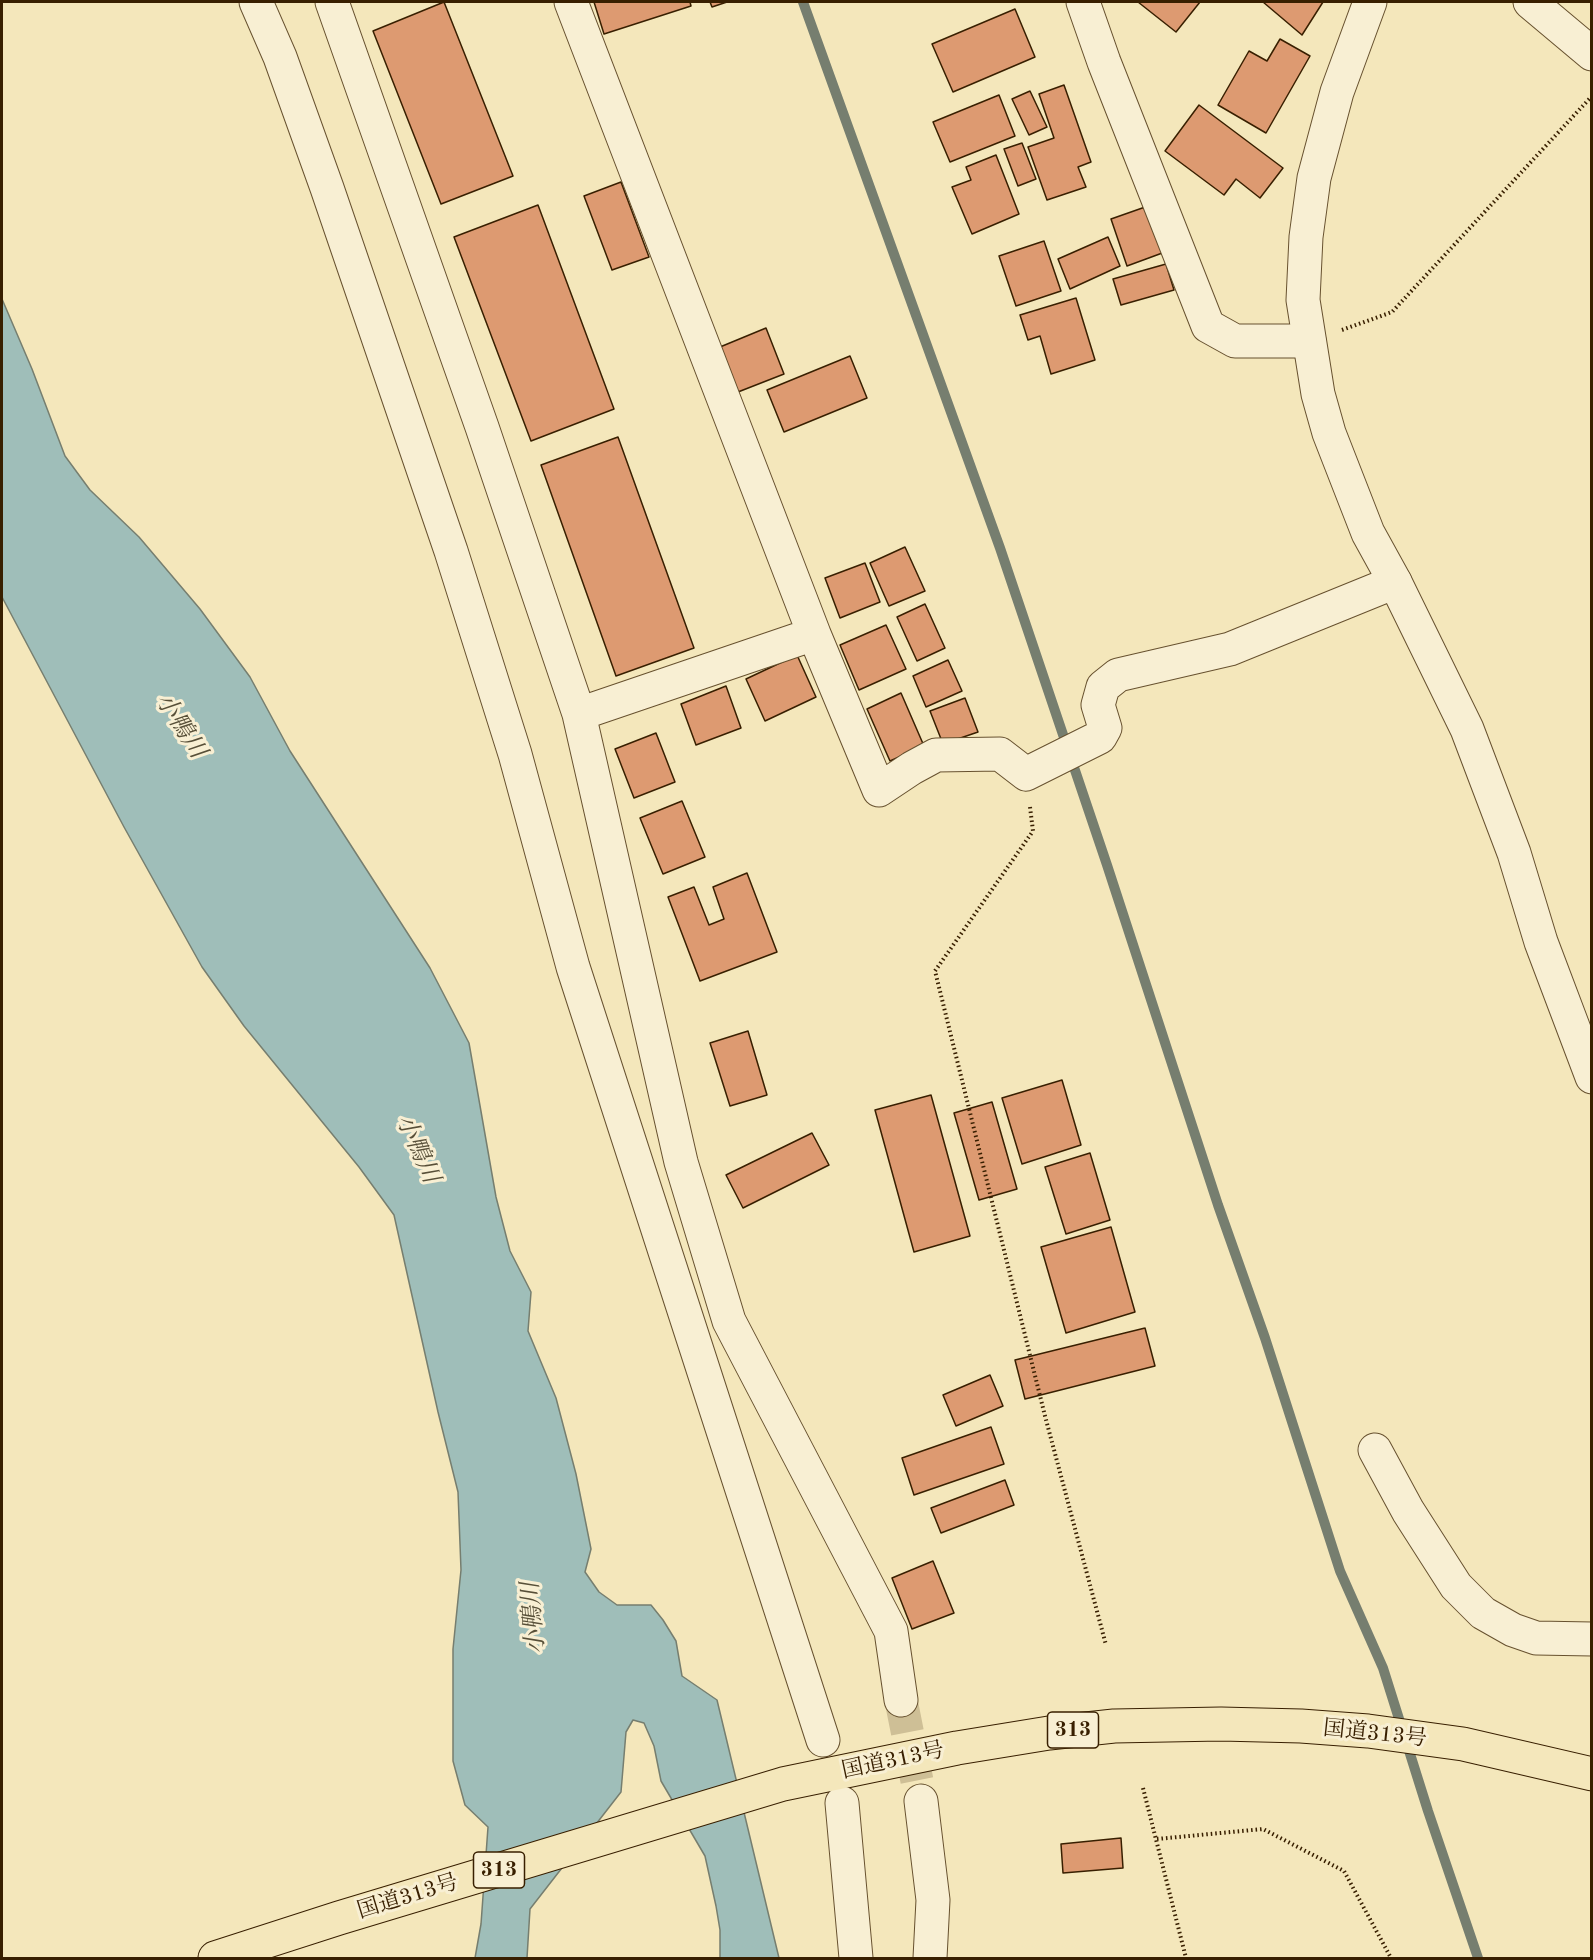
<!DOCTYPE html>
<html>
<head>
<meta charset="utf-8">
<style>
	body { margin:0 }
	#map { position:relative; width:1593px; height:1960px; overflow:hidden; background:#f4e7bb; font-family:"Old Standard TT",serif }
	canvas { display:block }
	.frame { position:absolute; inset:0; border:3px solid #381f00; pointer-events:none }
</style>
</head>
<body>
<div id="map">
<canvas width="1593" height="1960"></canvas>
<div class="frame"></div>
</div>
<script>
const context = document.querySelector('canvas').getContext('2d');
context.lineJoin = 'round';
function paint(path, color) { context.fillStyle = color; context.fill(path, 'evenodd'); }
const shape = rows => new Path2D(rows.map(r => 'M' + r).join(''));
function strokePath(path, color, width, dash) { context.strokeStyle = color; context.lineWidth = width; context.lineCap = dash ? 'butt' : 'round'; context.setLineDash(dash || []); context.stroke(path); }
function label(font, color, halo, rows, align = 'center') {
  context.font = font + ' "Old Standard TT","Noto Serif JP",serif'; context.lineWidth = 6; context.setLineDash([]); context.textBaseline = 'middle'; context.strokeStyle = halo; context.fillStyle = color; for (const [text, x, y, turn = 0] of rows) {
    context.save(); context.translate(x, y); context.rotate((+turn || 0) * Math.PI / 180); context.textAlign = isNaN(turn) ? turn : align; if (halo) context.strokeText(text, 0, 0); context.fillText(text, 0, 0); context.restore();
  }
}
const water = shape([
	[2,299,32,369,65,456,90,490,139,537,200,609,250,677,290,751,430,968,469,1043,496,1197,510,1251,531,1292,528,1331,556,1398,576,1474,591,1549,585,1572,599,1592,617,1605,651,1605,663,1620,676,1641,682,1676,717,1700,779,1958,720,1958,720,1930,716,1906,705,1856,661,1781,654,1746,644,1723,633,1720,626,1732,621,1792,530,1909,527,1958,475,1958,481,1924,488,1827,465,1805,453,1761,453,1649,461,1570,458,1492,438,1412,394,1215,359,1167,244,1026,202,967,124,827,2,597,2,299]
]);
const stream = shape([
	[803,2,1000,548,1107,865,1218,1205,1265,1338,1340,1571,1383,1668,1428,1811,1478,1958]
]);
const building = shape([
	[444,2,513,176,441,204,373,31,444,2],
	[594,2,690,2,691,6,604,34,594,2],
	[710,2,727,2,712,7,710,2],
	[1138,2,1200,2,1176,32,1138,2],
	[1263,2,1323,2,1302,35,1263,2],
	[1015,9,1035,57,953,92,932,44,1015,9],
	[1280,39,1310,56,1266,133,1218,105,1249,51,1267,61,1280,39],
	[1064,85,1091,162,1078,167,1086,187,1047,200,1028,147,1054,138,1039,94,1064,85],
	[1030,91,1047,127,1029,135,1012,99,1030,91],
	[999,95,1015,136,950,162,933,122,999,95],
	[1199,105,1283,168,1260,198,1236,179,1224,195,1165,151,1199,105],
	[1022,143,1036,179,1018,186,1004,149,1022,143],
	[996,155,1019,214,972,234,952,187,971,180,966,167,996,155],
	[621,182,649,257,612,270,584,196,621,182],
	[538,205,614,409,531,441,454,237,538,205],
	[1148,206,1165,252,1127,266,1111,219,1148,206],
	[1108,237,1120,266,1070,289,1058,259,1108,237],
	[1044,241,1061,291,1016,306,999,256,1044,241],
	[1166,264,1174,290,1121,305,1113,279,1166,264],
	[1076,298,1095,360,1051,374,1040,336,1028,340,1020,315,1076,298],
	[766,328,784,374,738,392,720,347,766,328],
	[850,356,867,398,784,432,767,390,850,356],
	[618,437,694,648,616,676,541,465,618,437],
	[905,547,925,591,889,606,870,563,905,547],
	[865,563,880,602,840,618,825,578,865,563],
	[925,604,945,648,917,661,897,617,925,604],
	[886,625,906,669,859,690,840,645,886,625],
	[797,655,816,697,765,721,746,679,797,655],
	[948,660,962,691,926,707,913,676,948,660],
	[726,686,741,728,696,745,681,704,726,686],
	[901,693,924,746,890,761,867,709,901,693],
	[965,698,978,732,943,744,930,711,965,698],
	[656,733,675,782,634,798,615,749,656,733],
	[682,801,705,857,663,874,640,818,682,801],
	[747,873,777,952,700,981,668,897,694,887,709,925,724,919,713,887,747,873],
	[748,1031,767,1095,730,1106,710,1043,748,1031],
	[1062,1080,1081,1145,1022,1164,1002,1098,1062,1080],
	[931,1095,970,1236,914,1252,875,1110,931,1095],
	[992,1102,1017,1189,979,1200,954,1113,992,1102],
	[812,1133,829,1165,743,1208,726,1175,812,1133],
	[1090,1153,1110,1220,1066,1234,1045,1167,1090,1153],
	[1111,1227,1135,1312,1066,1333,1041,1247,1111,1227],
	[1145,1328,1155,1366,1025,1399,1015,1360,1145,1328],
	[990,1375,1003,1406,956,1426,943,1395,990,1375],
	[991,1427,1004,1464,914,1495,902,1458,991,1427],
	[1005,1480,1014,1505,941,1533,931,1508,1005,1480],
	[933,1561,954,1613,912,1629,892,1578,933,1561],
	[1121,1838,1123,1868,1063,1873,1061,1844,1121,1838]
]);
const minorTunnel = shape([
	[901,1700,921,1801]
]);
const path = shape([
	[1342,330,1392,312,1592,96],
	[1030,807,1033,831,935,971,1045,1416,1106,1645],
	[1143,1788,1186,1958],
	[1157,1839,1263,1829,1344,1871,1391,1958]
]);
const minor = shape([
	[256,2,280,57,327,188,451,551,515,754,573,967,823,1740],
	[332,2,482,427,579,714,681,1162,729,1321,891,1631,901,1700],
	[571,2,814,634,579,714],
	[1083,2,1104,62,1208,326,1235,341,1309,341],
	[1530,2,1592,54],
	[814,634,879,790,912,768,936,755,1000,754,1026,774,1100,737,1105,728,1098,705,1103,687,1118,675,1230,649,1395,582],
	[1375,1450,1408,1511,1456,1586,1483,1613,1513,1630,1536,1638,1592,1639],
	[921,1801,933,1900,930,1958],
	[842,1803,856,1958]
]);
const tertiary = shape([
	[1370,2,1337,92,1314,178,1306,237,1303,300,1318,394,1329,433,1368,533,1395,582,1467,729,1514,853,1541,942,1592,1077]
]);
const trunk = shape([
	[215,1958,339,1918,783,1784,957,1748,1049,1733,1114,1726,1221,1724,1301,1726,1368,1731,1463,1744,1592,1774]
]);
const shields = [
	[1073,1730,51],
	[499,1870,51]
];
const shieldNames = [
	["313",1073,1730],
	["313",499,1870]
];
const streetNames = [
	["国道313号",1375,1734,6],
	["国道313号",893,1761,-12],
	["国道313号",408,1897,-17]
];
const waterNames = [
	["小鴨川",180,726,57],
	["小鴨川",417,1149,66],
	["小鴨川",534,1618,-95]
];
paint(water, '#9fbeb9');
strokePath(water, '#767e6f', 1.5);
strokePath(stream, '#767e6f', 10);
paint(building, '#dd9a71');
strokePath(building, '#381f00', 1.5);
strokePath(minorTunnel, '#cebf96', 33, [33, 16]);
strokePath(minor, '#67512f', 35);
strokePath(tertiary, '#67512f', 35);
strokePath(trunk, '#381f00', 35);
strokePath(path, '#381f00', 4, [1.5, 3]);
strokePath(minor, '#f8efd3', 33);
strokePath(tertiary, '#f8efd3', 33);
strokePath(trunk, '#f4e7bb', 33);
for (const [x, y, w] of shields) { const box = new Path2D(); box.roundRect(x - w / 2, y - 18, w, 36, 4.5); context.fillStyle = '#f8efd3'; context.fill(box); strokePath(box, '#381f00', 1.5); }
label('bold 21px', '#381f00', null, shieldNames);
label('22px', '#381f00', '#f8efd3', streetNames);
label('italic 24px', '#574f38', '#f8efd3', waterNames);
</script>
</body>
</html>
